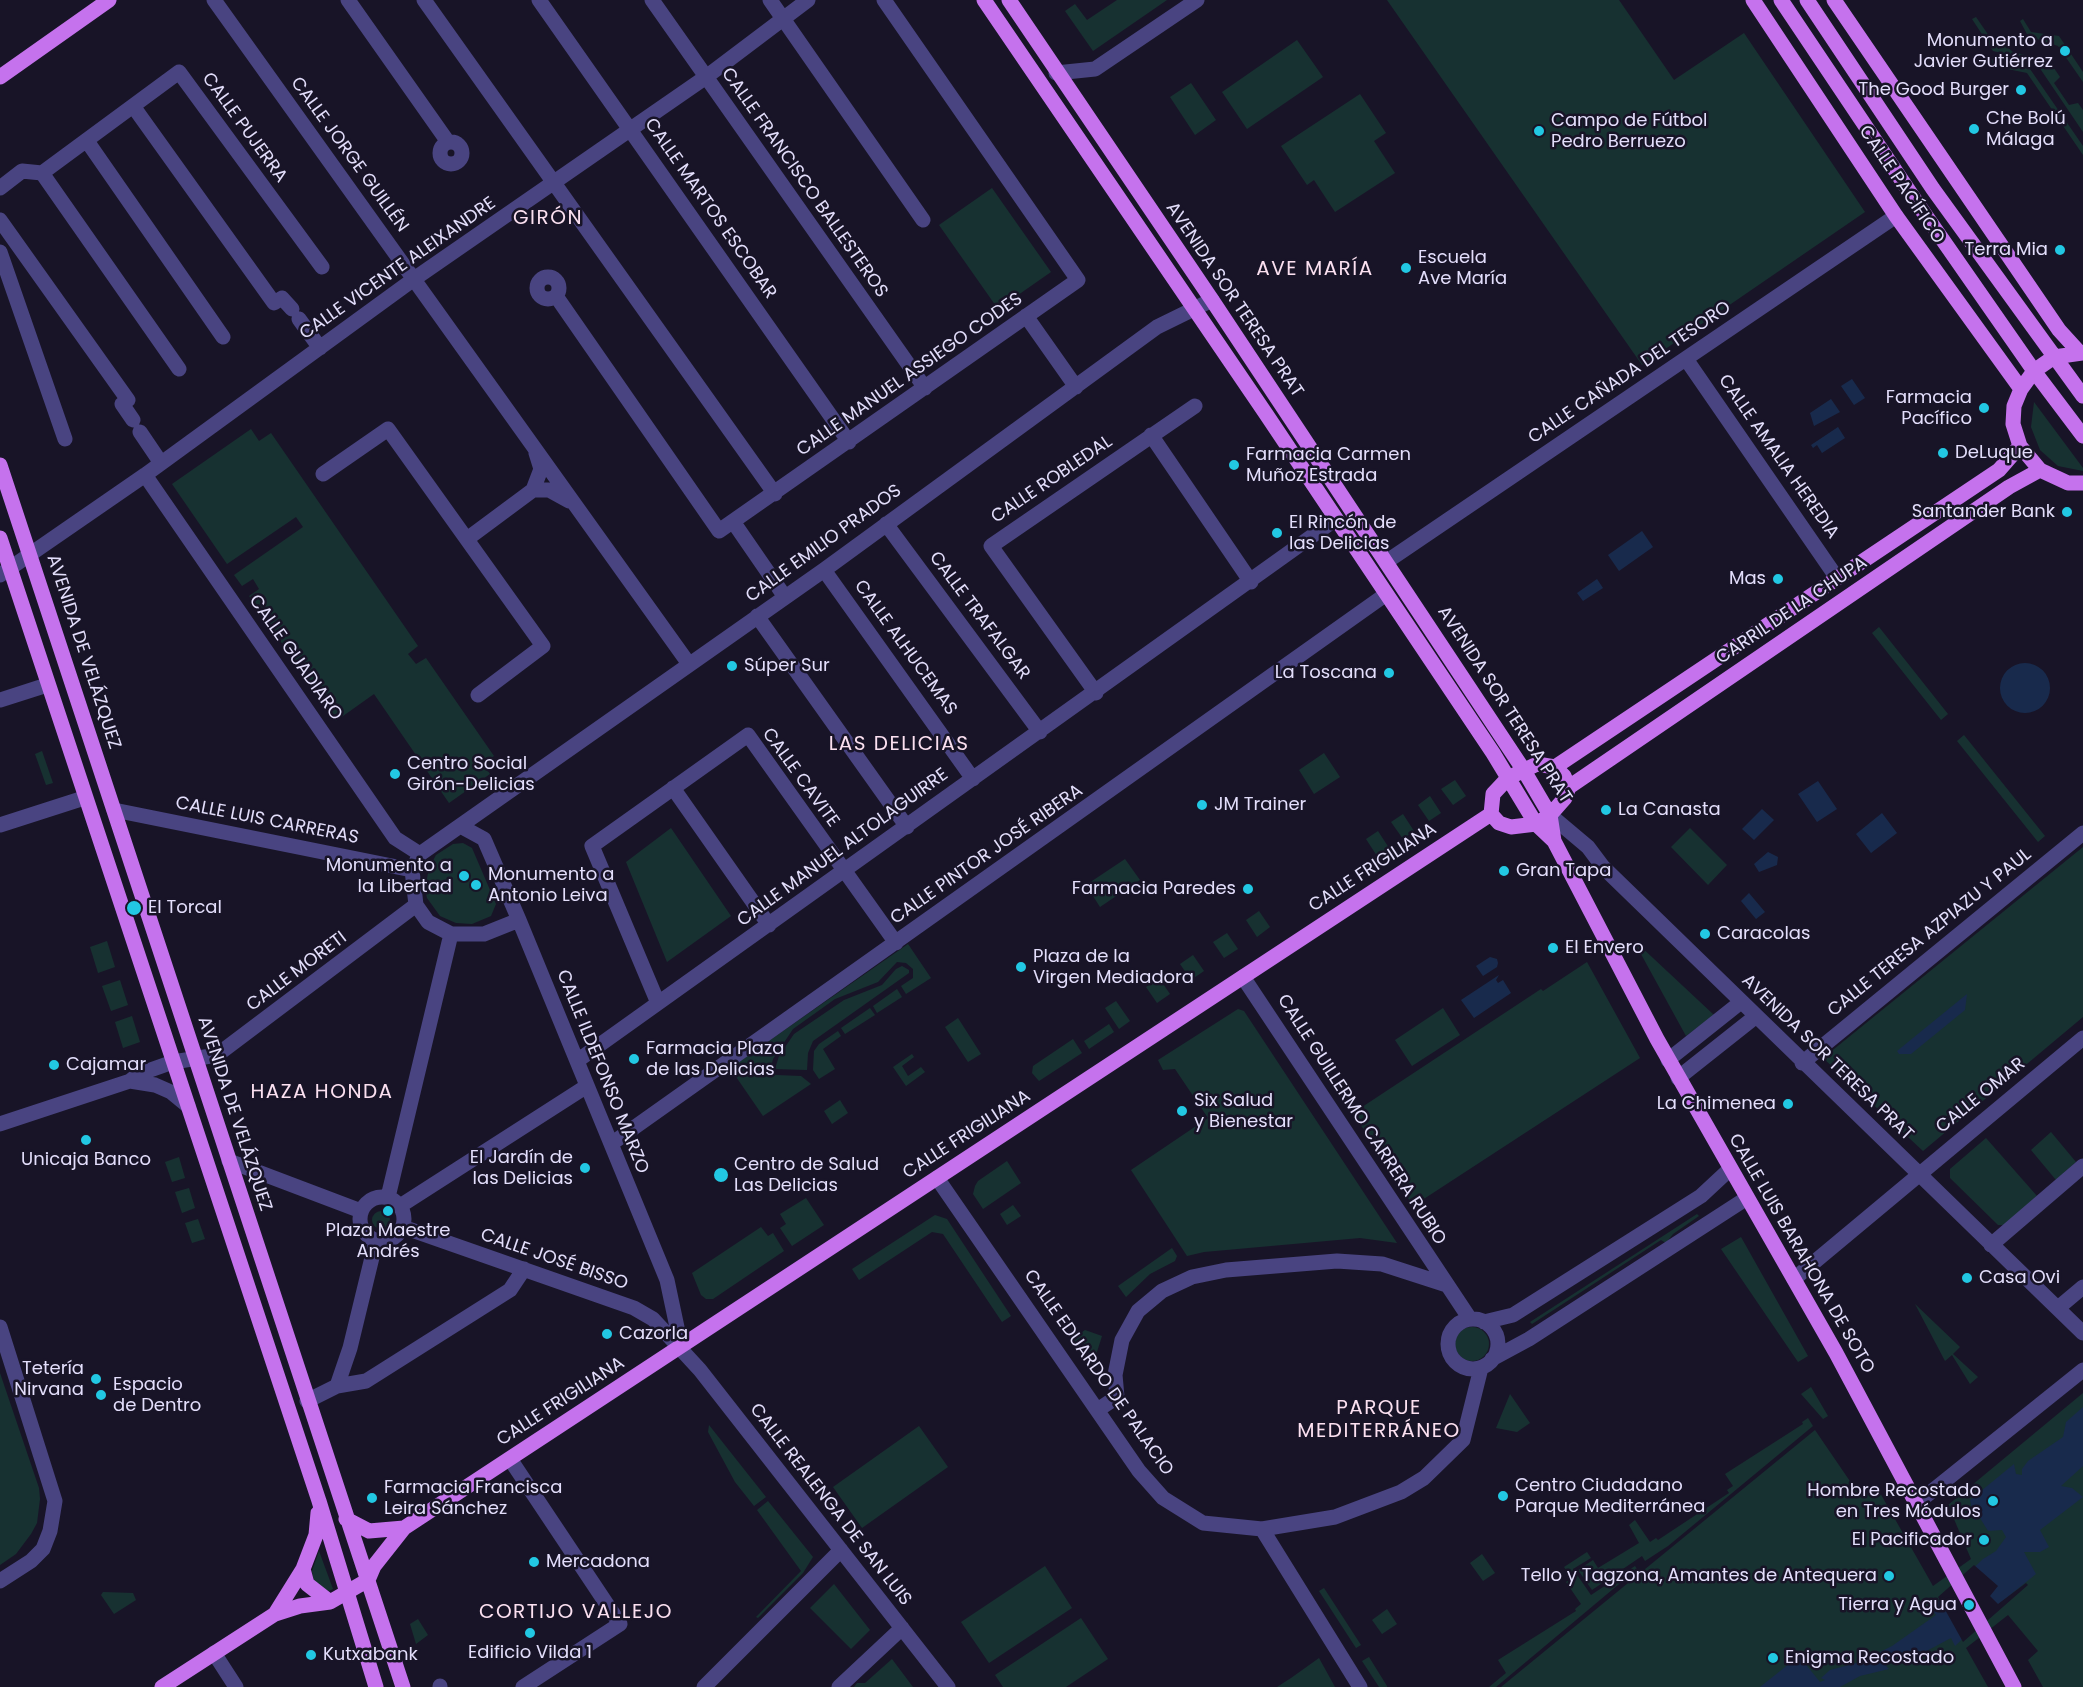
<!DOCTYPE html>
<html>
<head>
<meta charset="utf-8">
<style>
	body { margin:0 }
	canvas { display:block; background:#181427 }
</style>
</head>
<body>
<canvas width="2083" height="1687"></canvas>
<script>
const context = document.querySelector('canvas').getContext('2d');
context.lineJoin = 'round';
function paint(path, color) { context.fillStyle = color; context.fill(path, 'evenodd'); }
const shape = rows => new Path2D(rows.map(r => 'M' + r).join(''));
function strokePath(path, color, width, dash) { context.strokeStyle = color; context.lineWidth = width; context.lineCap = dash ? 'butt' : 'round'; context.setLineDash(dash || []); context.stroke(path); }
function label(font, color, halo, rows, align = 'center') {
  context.font = font + ' Poppins,sans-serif'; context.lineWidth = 5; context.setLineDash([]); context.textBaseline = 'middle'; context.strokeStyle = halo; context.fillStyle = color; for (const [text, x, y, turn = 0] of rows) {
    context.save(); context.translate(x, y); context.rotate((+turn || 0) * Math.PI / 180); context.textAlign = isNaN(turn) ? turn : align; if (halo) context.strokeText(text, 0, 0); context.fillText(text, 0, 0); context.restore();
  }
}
const green = shape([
	[1117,0,1167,0,1093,51,1065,11,1075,4,1087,20],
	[1387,0,1619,0,1674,80,1744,33,1865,212,1642,365],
	[1976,17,1998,49,2005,45,2013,52,2049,61,2060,77,2054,83,2069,105,2078,103,2083,110,2083,132,2035,61,1993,51,1972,19],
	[2023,19,2031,32,2059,36,2083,72,2083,82,2058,46,2028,36,2020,21],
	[1297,40,1323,77,1247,129,1222,92],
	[1988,58,2030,69,2083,146,2083,155,2027,73,1993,66],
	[1191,83,1216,120,1195,135,1170,97],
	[1360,94,1386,133,1374,141,1395,173,1335,212,1314,180,1307,185,1281,146],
	[992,188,1051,272,998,309,939,225],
	[2034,402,2083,468,2083,471,2058,466,2040,450,2031,427],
	[251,429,259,441,271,433,418,646,408,654,416,664,426,658,494,756,483,764,490,774,449,803,374,694,336,721,249,596,259,589,253,579,242,586,234,575,303,527,296,517,227,564,172,484],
	[1879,627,1948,714,1941,720,1872,633],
	[1964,735,2045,836,2038,842,1957,741],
	[42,751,53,783,46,785,35,754],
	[1324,753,1340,777,1314,794,1299,770],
	[1455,780,1466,796,1453,805,1441,789],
	[1430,796,1441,813,1429,821,1418,805],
	[1403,814,1414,831,1403,839,1391,822],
	[671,828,731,916,667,962,626,862],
	[1690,828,1727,865,1708,885,1671,847],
	[1378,831,1389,848,1377,856,1366,839],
	[463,843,472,848,496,904,491,916,472,924,456,923,440,916,427,898,425,889,429,868,436,855,453,844],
	[2083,847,2083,1017,1923,1151,1823,1058],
	[1125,859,1140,880,1100,907,1086,885],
	[1259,911,1270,927,1257,937,1246,920],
	[1227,933,1238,949,1224,958,1213,942],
	[107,941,115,967,98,973,90,947],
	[908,944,931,978,906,994,901,986,913,978,913,969,906,963,897,962,878,982,835,999,793,1029,773,1059,770,1071,776,1075,801,1076,811,1084,763,1116,730,1068],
	[1638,944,1714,1015,1686,1036,1636,945],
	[1193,955,1204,971,1191,980,1180,964],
	[1587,962,1640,1058,1413,1206,1353,1113,1541,989,1543,991],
	[902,966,909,970,909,973,813,1041,808,1053,807,1070,775,1069,779,1056,794,1034,844,1000,882,985,896,969],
	[1159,978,1170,994,1157,1003,1146,987],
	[120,980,128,1005,111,1011,102,986],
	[897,989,902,997,877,1013,873,1006],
	[1116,1001,1130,1021,1119,1029,1105,1008],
	[870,1008,875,1015,845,1034,841,1028],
	[1443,1008,1460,1035,1412,1066,1395,1040],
	[1238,1009,1244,1011,1397,1243,1360,1238,1204,1252,1187,1256,1131,1170,1208,1118,1175,1069,1163,1070,1158,1060],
	[132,1016,140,1042,123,1048,115,1022],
	[958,1018,981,1054,968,1062,945,1027],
	[1109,1024,1114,1032,1089,1049,1084,1041],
	[838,1031,841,1036,823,1049,835,1069,819,1079,813,1070,814,1051,819,1044],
	[1073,1039,1082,1053,1039,1081,1032,1073,1033,1066],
	[912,1054,914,1057,902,1066,908,1076,921,1067,925,1072,906,1086,893,1067],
	[840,1100,848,1113,832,1124,824,1111],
	[2051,1132,2076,1162,2056,1180,2031,1150],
	[1986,1138,2037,1196,2005,1225,1998,1225,1950,1178,1950,1169],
	[179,1157,185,1178,172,1182,165,1162],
	[1007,1161,1021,1183,983,1209,973,1194,975,1186,978,1181],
	[189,1188,195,1208,182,1213,175,1192],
	[806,1198,824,1225,792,1246,780,1228,786,1224,780,1214],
	[1013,1205,1021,1216,1007,1225,1000,1214],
	'372 1220a9 9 0 1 1 18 0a9 9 0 1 1-18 0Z',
	[1697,1214,1699,1216,1673,1234,1666,1243,1661,1240,1532,1324,1530,1322],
	[935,1215,947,1219,1011,1316,1002,1322,943,1234,932,1232,859,1280,852,1269],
	[198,1219,205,1239,192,1243,185,1223],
	[761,1227,768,1236,773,1233,784,1251,713,1299,706,1299,701,1295,692,1273],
	[1741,1237,1808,1356,1798,1362,1721,1249],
	[1172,1248,1177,1256,1175,1261,1150,1274,1126,1297,1118,1286],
	[1915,1304,1960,1347,1953,1354,1978,1377,1970,1384,1952,1355,1945,1361],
	'1455 1344a17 17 0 1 1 34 0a17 17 0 1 1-34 0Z',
	[1085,1330,1102,1336,1096,1355,1085,1362,1071,1340],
	[0,1373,39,1488,40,1499,37,1523,31,1534,16,1554,0,1565],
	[1811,1387,1828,1416,1823,1419,1801,1394],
	[2083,1393,2083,1687,2043,1687,2028,1660,2038,1651,2008,1615,1966,1648,1988,1687,1501,1687,1815,1430,1858,1493,1875,1484,1933,1586,1971,1559,1948,1505],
	[1510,1394,1530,1423,1517,1432,1496,1428],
	[1808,1418,1813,1426,1668,1546,1645,1561,1642,1556,1592,1590,1578,1570,1593,1560,1598,1568,1639,1543,1629,1525,1635,1520,1650,1542,1656,1538,1658,1540,1729,1493,1727,1490,1733,1486,1725,1474,1803,1424,1802,1422],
	[709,1425,766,1497,754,1506,735,1482,708,1432],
	[919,1426,948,1467,862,1528,833,1487],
	[768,1501,813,1557,803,1573,758,1618,756,1617,801,1571,757,1510],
	[319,1551,333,1589,329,1591,317,1586,313,1580,312,1571],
	[1587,1552,1591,1558,1573,1569,1591,1595,1635,1566,1637,1569,1496,1687,1489,1687,1506,1673,1498,1660,1576,1611,1575,1609,1581,1604,1566,1582,1572,1578,1564,1567],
	[1482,1554,1495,1573,1483,1581,1470,1563],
	[1045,1566,1072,1608,989,1663,961,1622],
	[834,1584,870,1630,851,1649,810,1608],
	[1324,1588,1361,1645,1356,1648,1319,1591],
	[103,1592,133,1593,136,1600,114,1614,101,1595],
	[1387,1609,1397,1624,1382,1634,1372,1620],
	[1081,1618,1108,1659,1066,1687,1003,1687,995,1675],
	[418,1619,428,1635,416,1644,410,1624],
	[1369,1657,1387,1686,1387,1687,1379,1687,1362,1661],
	[1319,1658,1335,1687,1277,1687,1291,1678],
	[892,1659,913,1687,854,1687,857,1683,865,1683]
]);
const water = shape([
	[1852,379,1865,398,1854,405,1841,386],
	[1831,399,1840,412,1814,426,1810,413],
	[1838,427,1845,438,1822,453,1817,445,1813,448,1811,445],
	[1642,531,1653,547,1619,571,1608,555],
	[1597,579,1603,588,1583,601,1577,593],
	'2000 688a25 25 0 1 1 50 0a25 25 0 1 1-50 0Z',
	[1818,781,1837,809,1817,822,1798,794],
	[1762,809,1774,820,1754,840,1742,829],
	[1882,813,1897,833,1871,853,1856,834],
	[1768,852,1778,857,1777,865,1759,872,1754,864],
	[1749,893,1765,912,1756,919,1741,901],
	[1490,957,1497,959,1498,963,1497,967,1483,976,1476,966],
	[1499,975,1496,980,1498,983,1503,980,1511,993,1474,1018,1461,1000],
	[1967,994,1965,1010,1911,1054,1899,1054,1897,1051],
	[2083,1407,2083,1466,2061,1486,2072,1488,2083,1497,2040,1530,2049,1547,2040,1552,2024,1552,2036,1574,1999,1604,1955,1646,1951,1638,1904,1663,1898,1656,1886,1666,1889,1669,1860,1676,1840,1687,1760,1687,1799,1656,1820,1682,1825,1680,1821,1678,1830,1670,1860,1662,1892,1646,1936,1615,1931,1609,1983,1559,1996,1551,2006,1537,2002,1530,1988,1531,1980,1518,1974,1520,1970,1500,2014,1464,2016,1474,2022,1475,2022,1469,2028,1461,2063,1437,2066,1422]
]);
const pier = shape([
	[1974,1565,1998,1586,1990,1596,1998,1604,2026,1583,2028,1585,1963,1642,1938,1597]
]);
const minor = shape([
	[214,0,689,664],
	[348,0,448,142],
	[424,0,775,494],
	[539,0,849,442],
	[652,0,925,388],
	[770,0,923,220],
	[1056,73,1095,69,1197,0],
	[133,106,274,303,282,298,292,309],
	[87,141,223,337],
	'440 153a11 11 0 1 1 22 0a11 11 0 1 1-22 0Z',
	[42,173,179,369],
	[0,188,22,171,42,173,179,72,322,267],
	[0,220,128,400,122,404,133,420],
	[0,252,65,439],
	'537 288a11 11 0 1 1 22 0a11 11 0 1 1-22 0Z',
	[556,296,719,531,1078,280,884,0],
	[1026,316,1076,387],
	[299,319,320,348],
	[1686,359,1837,578],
	[140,432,161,463],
	[1151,435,1251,582],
	[323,474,388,429,543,646,478,695],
	[145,475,395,838,420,854],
	[533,490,549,490,569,501],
	[533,490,541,469,536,453],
	[734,523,785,597],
	[886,524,1040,732],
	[467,539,533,490],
	[1386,562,1896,216],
	[824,570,973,779],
	[0,575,145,475,414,279,706,77,808,0],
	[757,616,907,827],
	[1096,693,991,546,1195,406],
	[0,700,47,685],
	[673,788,769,925],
	[114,810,412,870],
	[1550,815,1588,847,1603,867,2083,1333],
	[0,825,84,798],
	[462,827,484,839,519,920,667,1280,681,1346],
	[519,920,484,934,451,934,428,922,416,905,412,870,420,854,824,570,1157,327,1212,300],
	[1243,977,1470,1319],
	[658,1003,592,846,748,735,896,943],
	[1668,1060,1741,1002],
	[577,1061,1336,519],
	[1802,1063,2083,833],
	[1678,1078,1755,1017],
	[130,1081,155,1085,171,1092,188,1106],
	[0,1124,130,1081,139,1074,173,1062,217,1055,416,905],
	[611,1144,1385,595],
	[229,1161,361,1211],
	[937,1178,1139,1471,1163,1498,1203,1523,1262,1529,1335,1517,1401,1492,1424,1478,1463,1440,1481,1368],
	'360 1219a22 22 0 1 1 44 0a22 22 0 1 1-44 0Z',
	[388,1197,451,934],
	[400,1206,587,1086],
	[403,1227,634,1308,653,1319,700,1370,948,1687],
	[1991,1245,2083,1166],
	[1794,1279,2083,1038],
	[2058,1308,2083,1287],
	'1448 1344a25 25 0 1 1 50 0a25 25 0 1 1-50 0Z',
	[1484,1322,1513,1315,1701,1196,1730,1169],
	[0,1327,55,1501,50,1531,43,1549,31,1561,0,1581],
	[1492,1359,1529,1339,1747,1198],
	[337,1386,350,1348,376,1241],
	[307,1401,337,1386,366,1381,510,1290,524,1269],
	[1099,1409,1117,1397,1115,1375,1122,1340,1138,1311,1162,1291,1192,1277,1226,1270,1337,1261,1382,1264,1447,1285],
	[510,1459,620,1624,523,1687],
	[1916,1504,2083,1370],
	[1262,1529,1360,1687],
	[214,1653,236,1687],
	[440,1686,440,1687],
	[704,1687,841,1550],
	[839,1687,902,1628]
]);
const major = shape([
	[984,0,1266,414,1493,753,1536,824,1554,841,1657,1039,1836,1353,2014,1687],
	[1009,0,1212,300,1523,769,1550,815,1554,841],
	[1753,0,1896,216,2021,389],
	[1781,0,1917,203,2034,371,2083,436],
	[1807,0,1933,189,2083,396],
	[1834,0,2059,330,2079,352],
	[0,77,109,0],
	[2083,353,2054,357,2034,371,2021,389,2014,406,2013,424,2020,446,2040,470,2068,483,2083,483],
	[0,465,403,1687],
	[0,538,319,1501,376,1687],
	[1537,764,1555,767,1564,776,1569,787,1565,798,1550,815,1536,824,1511,827,1499,823,1491,814,1493,794,1508,778,1537,764],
	[1555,767,1999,470,2020,446],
	[1569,787,2009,487,2040,470],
	[346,1519,369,1531,404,1528],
	[303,1569,307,1584,330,1602],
	[368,1580,374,1566,404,1528,1491,814],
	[275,1614,303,1569,316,1535,318,1513],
	[162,1687,275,1614,300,1606,330,1602,368,1580]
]);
const markers = [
	[2065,51,6,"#22c8e3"],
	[2021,90,6,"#22c8e3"],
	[1974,129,6,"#22c8e3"],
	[1539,131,6,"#22c8e3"],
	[2060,250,6,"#22c8e3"],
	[1406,268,6,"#22c8e3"],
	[1984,408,6,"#22c8e3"],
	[1943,453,6,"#22c8e3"],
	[1234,465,6,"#22c8e3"],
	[2067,512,6,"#22c8e3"],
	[1277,533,6,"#22c8e3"],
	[1778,579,6,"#22c8e3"],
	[732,666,6,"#22c8e3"],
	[1389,673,6,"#22c8e3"],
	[395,774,6,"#22c8e3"],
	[1202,805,6,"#22c8e3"],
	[1606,810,6,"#22c8e3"],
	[1504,871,6,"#22c8e3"],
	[464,876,6,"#22c8e3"],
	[476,885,6,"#22c8e3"],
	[1248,889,6,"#22c8e3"],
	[134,908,8,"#22c8e3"],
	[1705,934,6,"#22c8e3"],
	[1553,948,6,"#22c8e3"],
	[1021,967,6,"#22c8e3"],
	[634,1059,6,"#22c8e3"],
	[54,1065,6,"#22c8e3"],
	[1788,1104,6,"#22c8e3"],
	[1182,1111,6,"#22c8e3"],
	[86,1140,6,"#22c8e3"],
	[585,1168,6,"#22c8e3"],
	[721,1175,8,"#22c8e3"],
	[388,1211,6,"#22c8e3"],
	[1967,1278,6,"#22c8e3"],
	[607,1334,6,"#22c8e3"],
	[96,1379,6,"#22c8e3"],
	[101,1395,6,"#22c8e3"],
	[1503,1496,6,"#22c8e3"],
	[372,1498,6,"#22c8e3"],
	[1993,1501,6,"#22c8e3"],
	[1984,1540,6,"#22c8e3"],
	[534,1562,6,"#22c8e3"],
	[1889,1576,6,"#22c8e3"],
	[1969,1605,6,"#22c8e3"],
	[530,1633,6,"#22c8e3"],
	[311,1655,6,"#22c8e3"],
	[1773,1658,6,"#22c8e3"]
];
const poiNames = [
	["Monumento a",2053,41,"right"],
	["Javier Gutiérrez",2053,62,"right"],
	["The Good Burger",2009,90,"right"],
	["Che Bolú",1986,119],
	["Málaga",1986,140],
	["Campo de Fútbol",1551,121],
	["Pedro Berruezo",1551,142],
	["Terra Mia",2048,250,"right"],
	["Escuela",1418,258],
	["Ave María",1418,279],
	["Farmacia",1972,398,"right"],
	["Pacífico",1972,419,"right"],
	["DeLuque",1955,453],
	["Farmacia Carmen",1246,455],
	["Muñoz Estrada",1246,476],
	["Santander Bank",2055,512,"right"],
	["El Rincón de",1289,523],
	["las Delicias",1289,544],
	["Mas",1766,579,"right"],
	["Súper Sur",744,666],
	["La Toscana",1377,673,"right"],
	["Centro Social",407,764],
	["Girón-Delicias",407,785],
	["JM Trainer",1214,805],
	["La Canasta",1618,810],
	["Monumento a",452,866,"right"],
	["la Libertad",452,887,"right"],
	["Gran Tapa",1516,871],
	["Monumento a",488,875],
	["Antonio Leiva",488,896],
	["Farmacia Paredes",1236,889,"right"],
	["El Torcal",148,908],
	["Caracolas",1717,934],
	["El Envero",1565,948],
	["Plaza de la",1033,957],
	["Virgen Mediadora",1033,978],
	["Farmacia Plaza",646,1049],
	["de las Delicias",646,1070],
	["Cajamar",66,1065],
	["Six Salud",1194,1101],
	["y Bienestar",1194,1122],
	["La Chimenea",1776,1104,"right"],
	["El Jardín de",573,1158,"right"],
	["las Delicias",573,1179,"right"],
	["Unicaja Banco",86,1160,"center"],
	["Centro de Salud",734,1165],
	["Las Delicias",734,1186],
	["Plaza Maestre",388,1231,"center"],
	["Andrés",388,1252,"center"],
	["Casa Ovi",1979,1278],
	["Cazorla",619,1334],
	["Tetería",84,1369,"right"],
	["Nirvana",84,1390,"right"],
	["Espacio",113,1385],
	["de Dentro",113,1406],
	["Centro Ciudadano",1515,1486],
	["Parque Mediterránea",1515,1507],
	["Farmacia Francisca",384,1488],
	["Leira Sánchez",384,1509],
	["Hombre Recostado",1981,1491,"right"],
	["en Tres Módulos",1981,1512,"right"],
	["El Pacificador",1972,1540,"right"],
	["Mercadona",546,1562],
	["Tello y Tagzona, Amantes de Antequera",1877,1576,"right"],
	["Tierra y Agua",1957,1605,"right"],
	["Edificio Vilda 1",530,1653,"center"],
	["Kutxabank",323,1655],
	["Enigma Recostado",1785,1658]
];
const streetNames = [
	["CALLE PUJERRA",244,128,54],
	["CALLE JORGE GUILLÉN",349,155,54],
	["CALLE FRANCISCO BALLESTEROS",804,183,55],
	["CALLE PACÍFICO",1901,185,56],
	["CALLE MARTOS ESCOBAR",710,209,55],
	["CALLE VICENTE ALEIXANDRE",398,269,-35],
	["AVENIDA SOR TERESA PRAT",1234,300,56],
	["CALLE CAÑADA DEL TESORO",1630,373,-34],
	["CALLE MANUEL ASSIEGO CODES",910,375,-35],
	["CALLE AMALIA HEREDIA",1778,457,55],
	["CALLE ROBLEDAL",1052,480,-34],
	["CALLE EMILIO PRADOS",824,544,-36],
	["CARRIL DE LA CHUPA",1792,611,-34],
	["CALLE TRAFALGAR",979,616,53],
	["CALLE ALHUCEMAS",905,648,54],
	["AVENIDA DE VELÁZQUEZ",83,652,72],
	["CALLE GUADIARO",295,658,55],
	["AVENIDA SOR TERESA PRAT",1504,705,57],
	["CALLE CAVITE",800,778,54],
	["CALLE LUIS CARRERAS",267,821,11],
	["CALLE MANUEL ALTOLAGUIRRE",843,848,-36],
	["CALLE PINTOR JOSÉ RIBERA",987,855,-35],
	["CALLE FRIGILIANA",1373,868,-33],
	["CALLE TERESA AZPIAZU Y PAUL",1930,933,-39],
	["CALLE MORETI",297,972,-37],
	["AVENIDA SOR TERESA PRAT",1827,1058,44],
	["CALLE ILDEFONSO MARZO",602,1072,68],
	["CALLE OMAR",1981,1096,-39],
	["AVENIDA DE VELÁZQUEZ",234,1114,72],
	["CALLE GUILLERMO CARRERA RUBIO",1361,1120,57],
	["CALLE FRIGILIANA",967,1135,-33],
	["CALLE LUIS BARAHONA DE SOTO",1801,1254,60],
	["CALLE JOSÉ BISSO",554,1260,19],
	["CALLE EDUARDO DE PALACIO",1098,1373,55],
	["CALLE FRIGILIANA",561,1402,-33],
	["CALLE REALENGA DE SAN LUIS",830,1505,52]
];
const neighbourhoodNames = [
	["GIRÓN",548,219],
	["AVE MARÍA",1315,270],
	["LAS DELICIAS",899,745],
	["HAZA HONDA",322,1093],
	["PARQUE",1379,1409],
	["MEDITERRÁNEO",1379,1432],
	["CORTIJO VALLEJO",576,1613]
];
paint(green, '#173131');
paint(water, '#182a4c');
paint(pier, '#181427');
strokePath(minor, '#494481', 15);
strokePath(major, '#c572ed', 15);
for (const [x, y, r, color] of markers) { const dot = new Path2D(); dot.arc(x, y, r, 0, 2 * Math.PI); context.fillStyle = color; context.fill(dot); strokePath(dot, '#181427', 2); }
label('18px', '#e3defb', '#181427', poiNames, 'left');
label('18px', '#e3defb', '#181427', streetNames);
context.letterSpacing = '1.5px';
label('20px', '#fbe0f0', '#181427', neighbourhoodNames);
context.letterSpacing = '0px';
</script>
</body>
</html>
